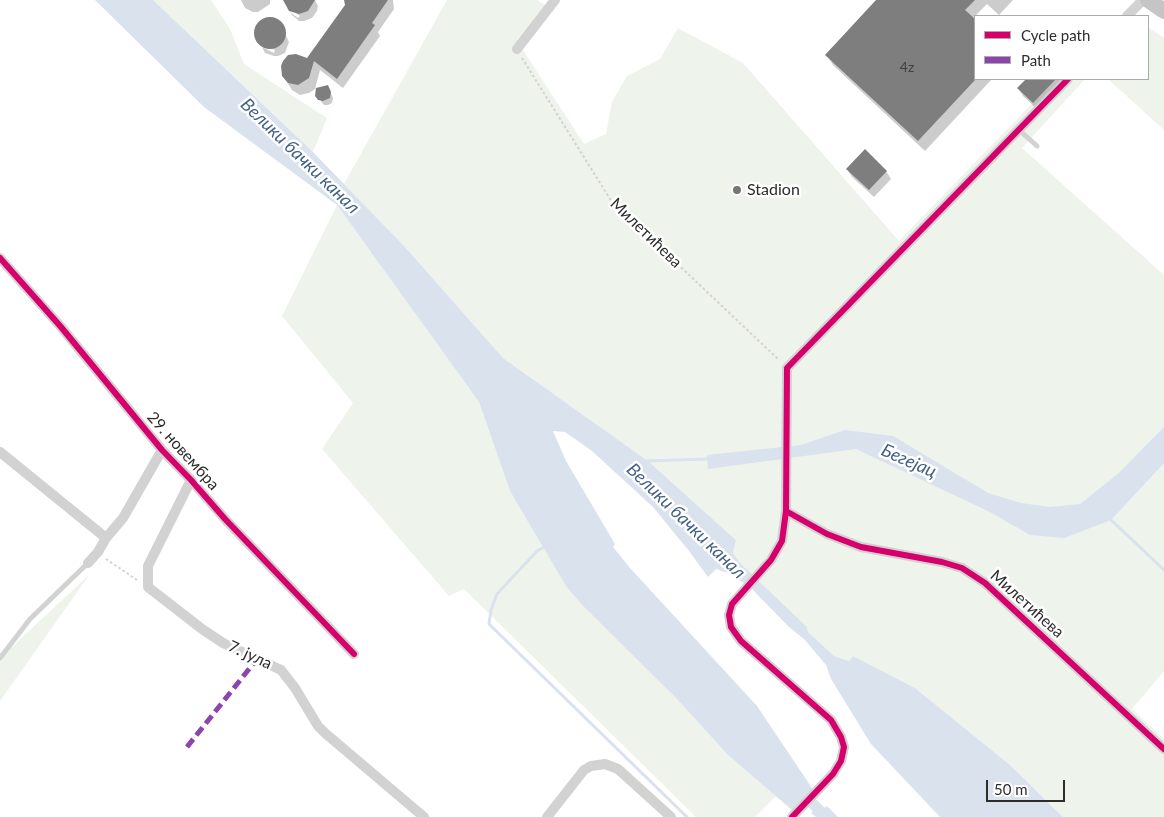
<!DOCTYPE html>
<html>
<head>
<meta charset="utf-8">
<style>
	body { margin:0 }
	#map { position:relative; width:1164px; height:817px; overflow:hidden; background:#fff; font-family:Lato,sans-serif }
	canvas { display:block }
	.legend { position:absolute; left:974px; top:15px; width:175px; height:65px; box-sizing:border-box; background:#fff; border:1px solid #ababab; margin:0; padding:6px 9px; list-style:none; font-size:15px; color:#2d2d2d }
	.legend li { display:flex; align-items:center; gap:10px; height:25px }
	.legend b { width:25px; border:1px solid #ababab }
	.scale { position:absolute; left:986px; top:780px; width:79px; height:22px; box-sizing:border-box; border:2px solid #2d2d2d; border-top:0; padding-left:6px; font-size:15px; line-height:18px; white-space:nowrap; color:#2d2d2d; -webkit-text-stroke:4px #fff; paint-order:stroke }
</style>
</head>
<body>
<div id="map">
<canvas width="1164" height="817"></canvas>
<ul class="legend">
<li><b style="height:6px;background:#d6006c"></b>Cycle path</li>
<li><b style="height:6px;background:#8e44ad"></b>Path</li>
</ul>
<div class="scale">50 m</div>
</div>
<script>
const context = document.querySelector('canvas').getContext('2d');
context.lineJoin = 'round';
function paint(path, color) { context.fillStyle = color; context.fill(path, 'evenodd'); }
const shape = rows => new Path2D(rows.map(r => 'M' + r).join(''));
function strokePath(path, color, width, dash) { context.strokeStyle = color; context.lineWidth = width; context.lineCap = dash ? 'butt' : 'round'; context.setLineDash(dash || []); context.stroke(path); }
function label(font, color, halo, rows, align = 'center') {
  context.font = font + ' Lato,sans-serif'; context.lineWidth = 5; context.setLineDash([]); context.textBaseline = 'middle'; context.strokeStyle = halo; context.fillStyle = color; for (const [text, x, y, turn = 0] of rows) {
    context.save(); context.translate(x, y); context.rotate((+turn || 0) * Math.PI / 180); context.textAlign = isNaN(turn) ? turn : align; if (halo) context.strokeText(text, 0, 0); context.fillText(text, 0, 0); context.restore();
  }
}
const green = shape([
	[153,0,211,0,230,29,244,64,327,118,313,152],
	[447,0,537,0,550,8,521,47,584,144,606,134,612,102,627,76,660,59,678,28,743,63,899,241,1056,79,1085,79,1022,148,1164,275,1164,671,1132,709,1164,739,1164,817,1063,817,1010,765,915,688,853,656,849,661,834,656,808,632,807,627,740,563,733,553,736,540,648,461,503,358,405,247,344,184],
	[1148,27,1164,38,1164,130,1108,79,1148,79],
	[337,205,479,402,510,491,584,607,676,698,728,755,776,796,755,817,696,817,464,589,449,596,322,449,353,403,282,316],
	[90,574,0,701,0,658]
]);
const water = shape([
	[95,0,153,0,313,152,405,247,503,358,648,461,736,540,733,553,740,563,807,627,808,632,834,656,849,661,853,656,915,688,1010,765,1063,817,940,817,871,744,831,679,826,665,805,640,788,626,750,587,728,573,716,569,708,577,689,551,653,507,592,451,565,432,553,431,566,461,615,544,613,547,630,568,757,706,818,797,792,810,728,755,676,698,584,607,566,586,510,491,479,402,337,205,204,107],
	[1164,427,1164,463,1111,520,1064,538,1030,535,990,512,856,449,708,469,707,455,801,445,845,430,893,436,988,493,1021,503,1050,507,1080,504,1119,473],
	[821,805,824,808,827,806,838,817,816,817,811,813]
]);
const shadow = shape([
	[241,0,270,0,270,4,258,12,253,12,245,8],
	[285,0,315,0,318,6,317,11,312,18,304,21,299,21,292,15,290,12,298,18,300,16,288,7],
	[345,0,393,0,394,9,378,32,380,36,343,88,320,70,315,89,309,93,300,95,292,90,285,79,308,60,346,5],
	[878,0,1013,0,999,15,987,4,973,18,975,21,975,79,992,79,925,151,833,65,827,55],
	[269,19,280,23,289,42,285,53,278,56,274,56,265,53,262,47,274,53,275,50,260,44,255,35,255,30,260,22],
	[1027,79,1060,79,1063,84,1038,110,1023,96,1018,88],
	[330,91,333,98,332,103,328,105,324,105,316,95],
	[847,169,886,171,891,179,874,197,852,177]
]);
const stream = shape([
	[646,461,709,459],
	[1108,517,1164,570],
	[546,546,537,551,497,594,491,610,489,624,687,817]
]);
const canal = shape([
	[802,793,826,817]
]);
const building = shape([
	[283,0,315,0,308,11,299,14,289,11],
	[344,0,388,0,372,23,375,25,337,79,314,61,309,78,298,85,288,83,282,76,281,66,283,61,288,55,296,54,307,58,345,5],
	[876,0,975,0,965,10,975,19,975,80,918,141,825,55],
	'254 33a16 16 0 1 1 32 0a16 16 0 1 1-32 0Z',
	[1026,79,1056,79,1033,103,1017,88],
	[328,85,331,92,330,98,323,101,318,100,315,96,316,88],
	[865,149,887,171,869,190,846,169]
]);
const path = shape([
	[522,58,612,202,779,360],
	[106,559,137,580]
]);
const service = shape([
	[1019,130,1037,146],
	[0,658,30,619,88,563]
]);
const minor = shape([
	[1127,16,1143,0],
	[517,49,555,0],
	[0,258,61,327,162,450,191,480,225,519,354,654],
	[0,452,106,538,123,518,162,450],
	[191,480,148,566,148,587,202,629,223,643,281,670,295,688,318,726,325,733,424,817],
	[786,511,827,534,861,547,942,562,962,568,985,583,1164,749],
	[88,563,98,552,106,538],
	[547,817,584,770,591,766,605,764,618,769,671,817],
	[792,817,833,774,841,761,844,747,841,737,831,720,741,641,731,627,729,615,732,604,771,560,782,541,786,511,787,368,1068,79]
]);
const primary = shape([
	[1148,0,1164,11]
]);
const quiet = shape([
	[187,747,257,659]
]);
const cycleway = shape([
	[0,258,61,327,162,450,191,480,225,519,354,654],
	[786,511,827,534,861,547,942,562,962,568,985,583,1164,749],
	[792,817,833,774,841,761,844,747,841,737,831,720,741,641,731,627,729,615,732,604,771,560,782,541,786,511,787,368,1068,79]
]);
const markers = [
	[737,190,5,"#767676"]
];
const numberNames = [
	["4z",907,67]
];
const poiNames = [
	["Stadion",747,190]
];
const streetNames = [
	["Милетићева",646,233,44],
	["29. новембра",183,451,48],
	["Милетићева",1027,604,42],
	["7. јула",250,655,25]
];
const waterNames = [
	["Велики бачки канал",300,156,44],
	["Бегејац",909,461,24],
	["Велики бачки канал",686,521,44]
];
paint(green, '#eef3ec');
paint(water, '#dae2ee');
paint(shadow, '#0003');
strokePath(stream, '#dae2ee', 3);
strokePath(canal, '#dae2ee', 11);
paint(building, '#7e7e7e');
strokePath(path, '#d2d2d2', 2, [2.5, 2.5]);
strokePath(service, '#d2d2d2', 5);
strokePath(minor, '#d2d2d2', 10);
strokePath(primary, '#c5c5c5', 16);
strokePath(quiet, '#8e44ad', 5, [10, 5]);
strokePath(cycleway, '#d6006c', 6);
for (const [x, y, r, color] of markers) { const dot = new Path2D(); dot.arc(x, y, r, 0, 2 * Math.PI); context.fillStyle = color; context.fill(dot); strokePath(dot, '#fff', 2); }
label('14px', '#414141', null, numberNames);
label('16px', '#2d2d2d', '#fff', poiNames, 'left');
label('16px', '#2d2d2d', '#fff', streetNames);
label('italic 18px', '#456085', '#fff', waterNames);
</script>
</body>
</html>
